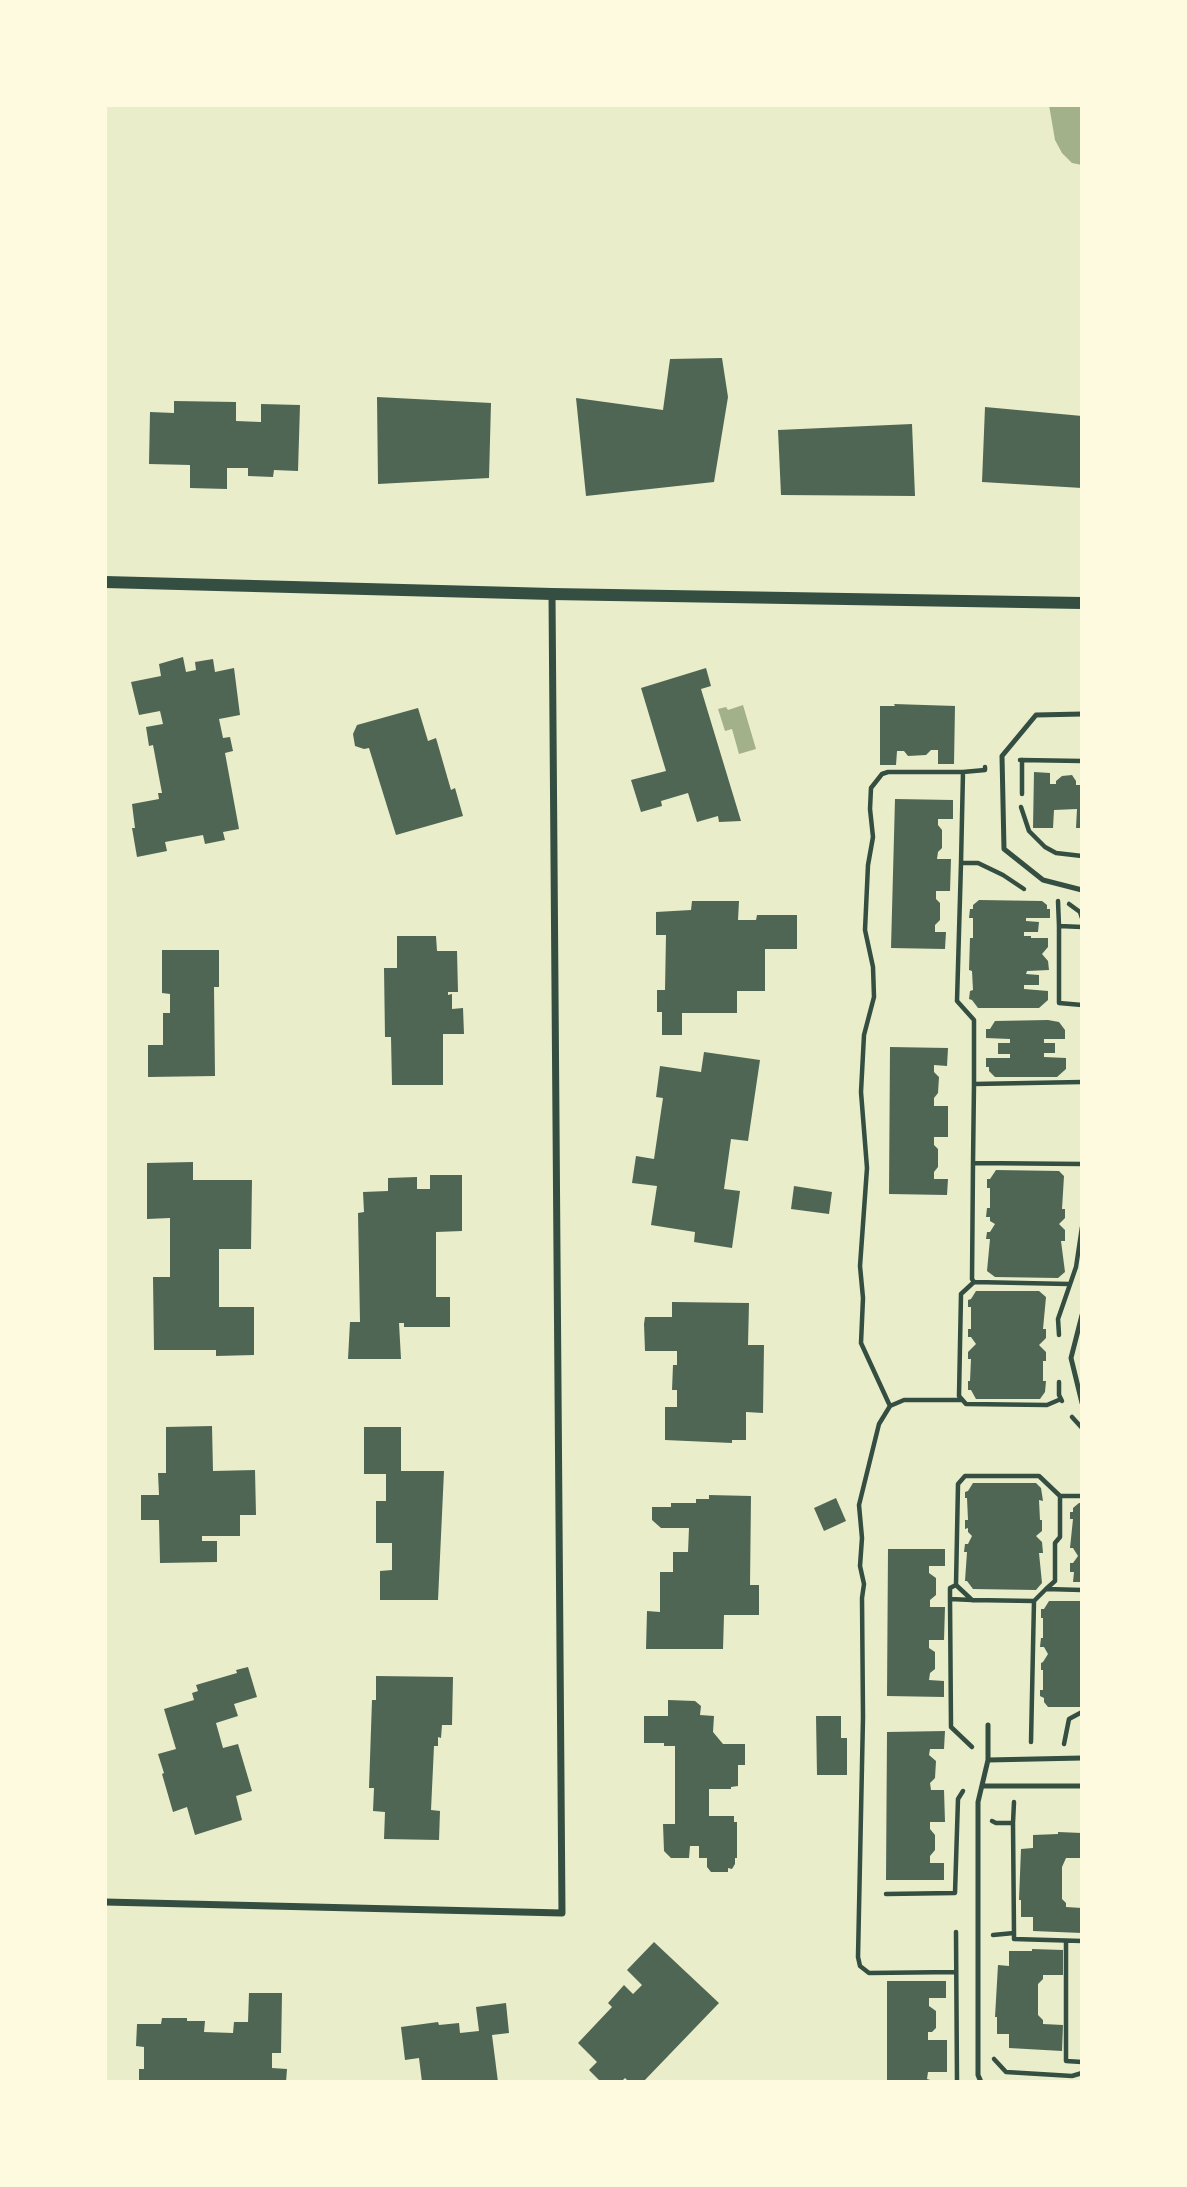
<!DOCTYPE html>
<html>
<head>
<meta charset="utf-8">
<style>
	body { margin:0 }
	#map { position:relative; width:1187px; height:2187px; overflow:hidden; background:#e9edc9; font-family:"Public Sans",sans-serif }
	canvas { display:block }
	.frame { position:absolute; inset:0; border:107px solid #fefae0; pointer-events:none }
</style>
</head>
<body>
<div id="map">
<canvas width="1187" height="2187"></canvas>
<div class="frame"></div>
</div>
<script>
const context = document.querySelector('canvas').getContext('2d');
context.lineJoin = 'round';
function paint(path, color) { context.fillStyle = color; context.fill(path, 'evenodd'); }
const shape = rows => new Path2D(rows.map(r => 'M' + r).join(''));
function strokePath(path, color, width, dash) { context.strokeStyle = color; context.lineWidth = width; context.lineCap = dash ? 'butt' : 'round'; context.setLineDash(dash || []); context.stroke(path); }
const water = shape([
	[1049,105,1082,105,1082,165,1072,163,1062,153,1055,140],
	[743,705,756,749,739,754,732,729,725,731,718,709,726,707,728,710]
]);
const building = shape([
	[722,358,728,397,714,482,586,496,576,398,663,410,670,359],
	[377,397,491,403,489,478,378,484],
	[174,401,236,402,236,421,261,422,261,404,300,405,298,471,274,470,273,477,248,476,248,468,227,468,227,489,190,488,190,465,149,464,150,412,174,413],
	[985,407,1082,416,1082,488,982,482],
	[912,424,915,496,781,495,778,430],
	[183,657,186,672,196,670,195,662,213,659,215,672,234,668,240,715,219,719,223,738,230,737,233,751,225,753,239,829,223,832,225,840,205,844,203,835,165,842,167,851,137,857,132,828,135,828,132,804,159,799,158,793,162,793,153,745,149,746,146,727,163,724,160,711,139,715,131,682,161,676,159,664],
	[706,668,711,686,701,689,741,821,719,822,718,816,697,822,688,793,661,801,662,806,641,812,631,780,666,771,641,688],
	[894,704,955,706,954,764,938,764,938,750,931,750,926,755,908,756,904,751,897,751,896,765,880,765,880,706,895,706],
	[418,708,428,741,436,738,451,790,455,788,463,816,396,835,369,748,364,749,355,746,353,734,357,725],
	[1034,772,1050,773,1050,784,1056,784,1056,781,1062,776,1072,775,1076,781,1076,785,1082,785,1082,828,1076,828,1077,809,1054,810,1053,828,1033,828],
	[895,799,953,800,953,819,938,819,938,825,942,830,942,848,938,852,937,859,951,859,950,891,936,891,936,899,940,903,940,920,935,925,935,932,946,932,945,949,891,948],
	[979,900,1042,901,1047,905,1047,909,1050,909,1050,918,1026,918,1026,921,1039,922,1038,932,1024,932,1024,936,1031,936,1031,938,1048,938,1048,947,1042,954,1048,961,1049,970,1027,971,1026,974,1039,975,1039,985,1024,985,1024,989,1048,991,1048,1000,1039,1008,978,1008,972,1000,969,999,970,991,973,990,972,971,969,970,970,938,973,938,973,918,969,918,970,909,973,909,973,905],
	[692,901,739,901,738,920,756,920,757,915,797,915,797,949,765,949,765,991,737,991,737,1013,682,1013,682,1035,662,1035,662,1012,657,1012,657,990,665,990,666,935,656,935,656,912,691,910],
	[397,936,436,936,437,951,457,951,458,992,448,992,448,995,452,994,452,1009,463,1008,464,1034,443,1034,443,1085,392,1085,391,1037,385,1037,384,968,397,968],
	[162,950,219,950,219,987,214,987,215,1076,148,1077,148,1045,163,1045,163,1013,170,1013,170,994,162,993],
	[1048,1020,1059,1022,1065,1030,1065,1039,1044,1039,1044,1043,1055,1043,1055,1053,1044,1053,1044,1057,1066,1058,1066,1069,1057,1077,995,1077,989,1071,989,1067,986,1067,986,1058,1010,1058,1010,1054,998,1054,998,1043,1010,1043,1010,1039,986,1038,986,1029,990,1029,995,1021],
	[890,1047,948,1048,947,1066,934,1065,934,1072,939,1077,938,1093,934,1098,934,1106,948,1106,948,1137,934,1137,934,1145,938,1149,938,1167,934,1172,934,1179,948,1179,947,1195,889,1194],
	[704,1052,760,1060,748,1141,731,1139,724,1189,740,1191,732,1248,694,1242,695,1232,651,1225,657,1186,632,1183,636,1156,654,1159,663,1098,656,1097,660,1066,701,1072],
	[193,1162,193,1180,252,1180,251,1249,219,1249,219,1307,254,1307,254,1355,216,1356,216,1350,154,1350,153,1277,170,1277,170,1218,147,1219,147,1163],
	[996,1170,1059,1171,1064,1176,1062,1209,1065,1209,1065,1218,1059,1224,1065,1230,1065,1241,1061,1241,1065,1272,1058,1278,995,1277,987,1271,990,1239,986,1239,987,1232,990,1232,995,1224,990,1221,990,1217,986,1217,987,1208,990,1208,990,1188,987,1188,987,1179,990,1179],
	[430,1175,462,1175,462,1231,436,1232,436,1297,450,1297,450,1327,404,1327,404,1323,399,1323,401,1359,348,1359,350,1322,360,1322,358,1213,364,1212,363,1192,388,1191,388,1178,417,1177,417,1189,430,1189],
	[794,1186,832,1192,829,1214,791,1209],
	[976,1291,1039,1291,1046,1297,1043,1329,1046,1329,1046,1338,1039,1345,1046,1352,1046,1361,1043,1361,1043,1381,1046,1381,1045,1392,1040,1399,976,1399,971,1390,968,1390,968,1381,970,1381,971,1359,968,1359,968,1352,976,1344,971,1337,968,1337,968,1329,971,1329,971,1307,968,1307,968,1300,971,1299],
	[672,1302,749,1303,748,1345,764,1345,763,1413,746,1412,746,1440,732,1440,732,1443,665,1440,665,1407,677,1407,677,1390,672,1390,673,1365,677,1365,677,1351,645,1351,644,1324,645,1317,672,1317],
	[212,1426,213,1471,255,1470,256,1515,240,1515,240,1536,202,1536,202,1541,217,1541,217,1562,160,1563,159,1520,141,1520,141,1495,159,1495,158,1473,166,1473,166,1427],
	[364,1427,401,1427,401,1471,444,1471,438,1600,380,1600,380,1571,392,1570,392,1543,376,1543,376,1501,386,1501,386,1474,364,1474],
	[973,1483,1036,1483,1041,1488,1043,1501,1039,1500,1040,1520,1042,1520,1042,1531,1036,1536,1042,1542,1043,1553,1039,1553,1042,1583,1036,1590,973,1589,967,1581,965,1581,967,1552,964,1552,965,1544,968,1544,972,1536,968,1532,968,1528,965,1529,965,1520,968,1520,967,1498,965,1498,965,1492,968,1491],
	[709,1495,751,1496,750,1585,759,1585,759,1615,724,1615,723,1649,646,1649,647,1611,660,1612,660,1572,673,1572,673,1552,688,1552,689,1528,661,1528,652,1520,652,1507,671,1507,671,1503,696,1503,696,1499,709,1499],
	[836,1498,846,1521,824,1531,814,1508],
	[1079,1503,1082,1503,1082,1582,1073,1582,1074,1572,1070,1572,1070,1563,1073,1563,1078,1556,1073,1548,1070,1548,1073,1519,1070,1519,1070,1512,1073,1512,1073,1508],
	[888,1549,945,1549,945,1566,929,1566,929,1573,936,1578,936,1595,930,1600,930,1607,945,1607,944,1640,929,1640,929,1648,935,1652,935,1669,930,1673,929,1680,944,1681,944,1697,887,1696],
	[1049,1601,1082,1601,1082,1707,1048,1707,1044,1702,1044,1698,1040,1696,1040,1690,1043,1690,1043,1670,1041,1670,1041,1663,1043,1662,1048,1654,1044,1647,1040,1647,1041,1638,1043,1638,1043,1618,1041,1618,1041,1609,1044,1609],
	[248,1667,257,1697,234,1704,238,1716,216,1723,223,1748,238,1744,252,1791,236,1796,242,1820,195,1835,187,1807,173,1812,162,1774,164,1773,158,1754,176,1749,164,1709,194,1700,192,1693,198,1691,196,1685,237,1673,236,1670],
	[376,1676,453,1677,452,1725,442,1725,441,1738,438,1737,438,1746,434,1746,431,1810,440,1811,439,1840,384,1839,385,1812,373,1811,374,1788,369,1788,372,1700,376,1700],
	[668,1700,695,1701,701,1706,700,1715,714,1716,713,1732,723,1744,745,1744,745,1765,738,1765,738,1786,731,1787,731,1789,709,1789,709,1816,734,1816,734,1822,737,1822,737,1858,735,1858,735,1864,732,1869,728,1868,728,1872,711,1872,707,1867,707,1858,699,1858,699,1846,690,1846,689,1858,671,1858,664,1851,663,1824,675,1824,675,1746,664,1746,664,1743,644,1743,644,1716,668,1716],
	[816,1716,841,1716,841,1738,847,1738,847,1775,817,1775],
	[945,1731,944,1749,930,1749,929,1755,936,1761,935,1778,930,1783,931,1790,944,1790,945,1822,930,1822,930,1829,935,1835,935,1850,930,1856,930,1863,944,1863,944,1880,886,1880,887,1732],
	[1058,1832,1082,1833,1082,1858,1066,1858,1062,1867,1062,1899,1066,1903,1066,1907,1082,1908,1082,1933,1033,1931,1033,1917,1021,1917,1021,1900,1019,1900,1021,1849,1033,1848,1033,1835,1058,1834],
	[654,1942,719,2003,643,2082,629,2082,625,2078,621,2082,616,2080,614,2082,601,2082,589,2070,597,2062,578,2043,612,2007,608,2003,624,1985,633,1994,642,1985,627,1970],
	[1032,1949,1063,1950,1063,1975,1043,1975,1043,1979,1038,1984,1038,2015,1043,2020,1043,2024,1063,2025,1062,2051,1009,2048,1009,2034,997,2034,997,2017,995,2017,998,1965,1009,1966,1009,1951,1032,1951],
	[887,1981,946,1981,946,1998,929,1998,929,2006,936,2011,936,2028,932,2032,928,2032,928,2040,947,2040,947,2072,928,2072,927,2079,937,2082,887,2082],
	[249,1993,282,1993,281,2053,272,2053,272,2068,287,2069,286,2082,139,2082,139,2069,144,2069,144,2047,136,2046,137,2024,161,2024,162,2018,187,2018,187,2021,205,2021,204,2032,233,2033,234,2022,248,2022],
	[506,2003,509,2033,492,2035,498,2082,422,2082,419,2058,405,2060,401,2027,438,2022,439,2025,459,2023,460,2033,479,2031,476,2007]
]);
const path = shape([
	[1020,760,1082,761],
	[963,772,961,863,978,863,1003,875,1024,889],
	[1022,794,1022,760],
	[1021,807,1029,831,1045,847,1056,853,1082,856],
	[961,863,957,1001,974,1020,974,1084],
	[1058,901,1059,926,1082,927],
	[1069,904,1080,912,1082,918],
	[1059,926,1059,1003,1082,1005],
	[973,1163,974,1084,1082,1082],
	[974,1282,972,1279,973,1163,1082,1164],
	[1059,1335,1058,1319,1076,1267,1082,1227],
	[1059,1382,1059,1395,1062,1401],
	[1061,1399,1047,1405,966,1404,959,1396,961,1294,974,1282,1069,1284],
	[890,1406,904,1400,962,1400],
	[1072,1417,1082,1428],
	[956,1585,958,1484,965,1476,1039,1476,1060,1496,1082,1496],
	[1046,1589,1055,1581,1055,1543,1060,1537,1060,1496],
	[950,1599,951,1727,972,1747],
	[972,1600,956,1585,950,1588,950,1599,972,1600,1034,1601],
	[1031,1742,1034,1601,1046,1589,1082,1590],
	[1064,1744,1069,1719,1082,1712],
	[992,1821,996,1823,1013,1823,1014,1802],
	[1013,1823,1014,1933],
	[886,1894,955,1893,958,1799,963,1791],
	[956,1932,957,2082],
	[993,1935,1014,1933,1014,1939,1082,1941],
	[1066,1942,1066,2061,1082,2062],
	[956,1972,869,1973,860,1966,858,1957,863,1717,862,1598,864,1584,860,1566,862,1538,859,1505,879,1424,890,1406,861,1343,863,1298,860,1266,867,1168,861,1092,864,1035,874,997,873,967,865,930,868,865,873,837,870,809,871,788,882,774,888,772,963,772,985,770,985,767],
	[994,2059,1006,2072,1072,2076,1082,2073]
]);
const service = shape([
	[1082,714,1036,715,1002,756,1004,849,1043,880,1082,890],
	[1082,1315,1071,1358,1082,1403],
	[988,1760,1082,1758],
	[983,1786,1082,1786],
	[981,2082,978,2075,978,1802,988,1760,988,1725]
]);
const minor = shape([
	[105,1902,562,1913,552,594]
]);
const tertiary = shape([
	[105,582,552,594,1082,603]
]);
paint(water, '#a3b18a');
paint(building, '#4f6655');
strokePath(path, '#344e41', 4.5);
strokePath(service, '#344e41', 5);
strokePath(minor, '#344e41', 7);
strokePath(tertiary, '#344e41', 12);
</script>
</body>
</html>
